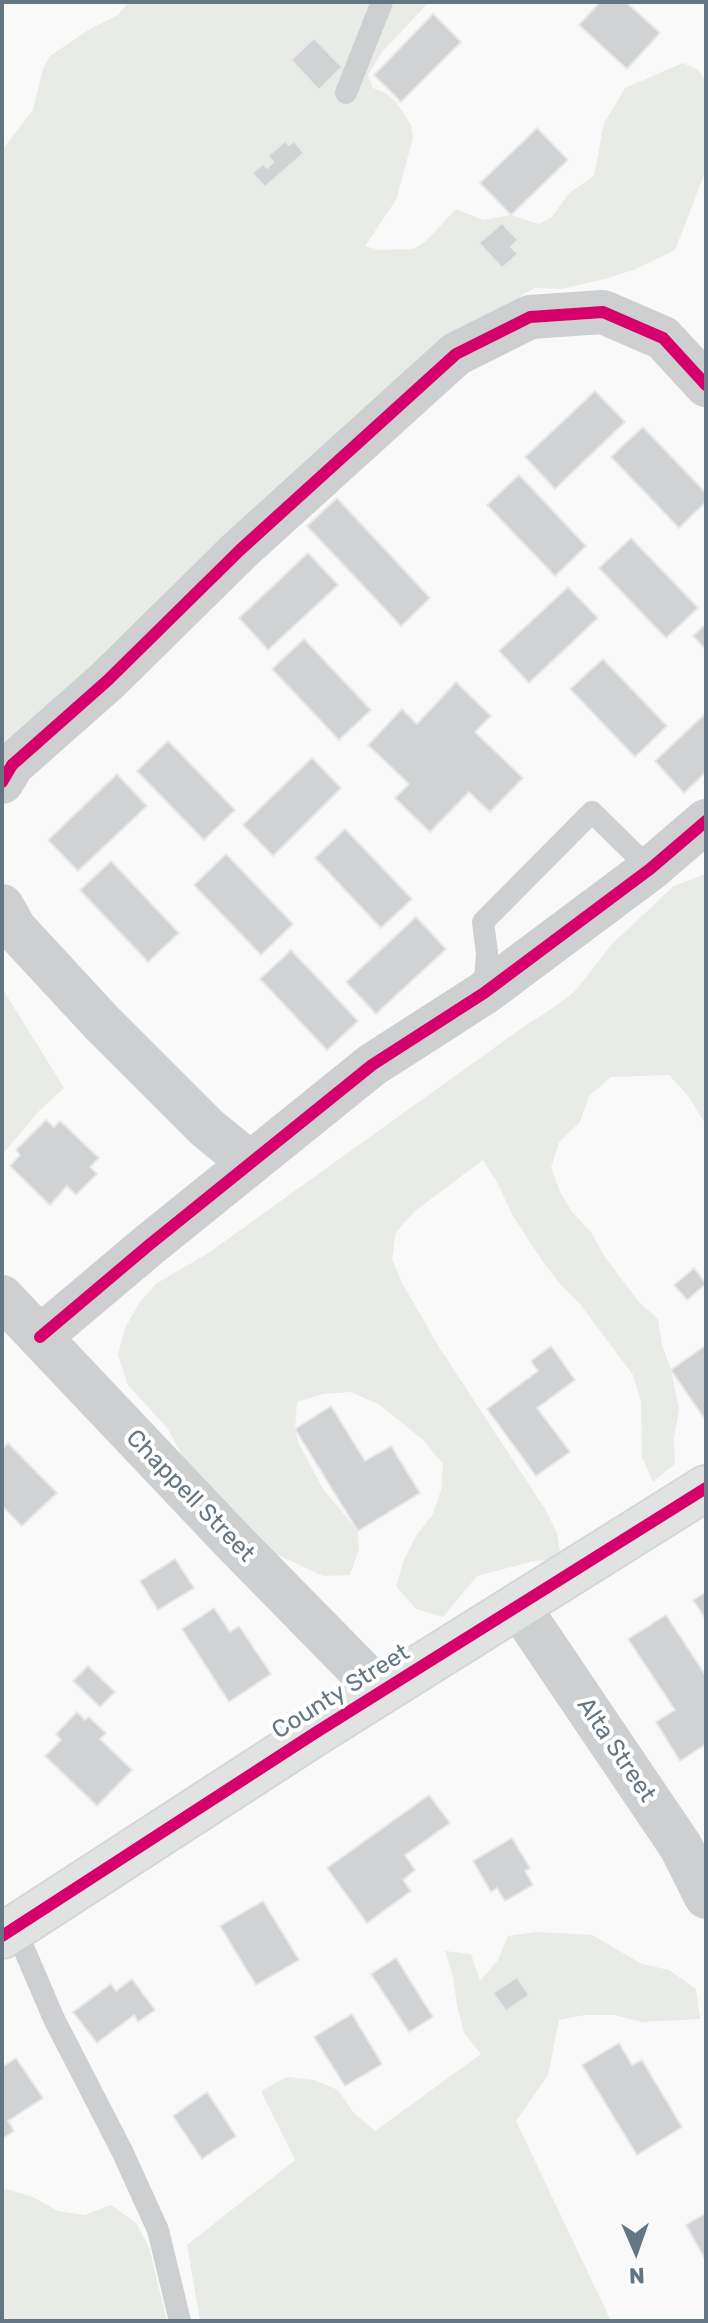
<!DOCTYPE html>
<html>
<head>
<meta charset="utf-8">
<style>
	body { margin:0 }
	#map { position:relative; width:708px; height:2323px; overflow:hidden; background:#f9f9f9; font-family:Rubik,sans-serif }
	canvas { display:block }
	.frame { position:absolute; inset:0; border:4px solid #657683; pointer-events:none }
	.north { position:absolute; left:596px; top:2211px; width:80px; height:80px; -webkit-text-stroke:6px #fff; paint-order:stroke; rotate:178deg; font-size:22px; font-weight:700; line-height:32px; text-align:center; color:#657683 }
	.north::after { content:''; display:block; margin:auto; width:28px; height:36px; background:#657683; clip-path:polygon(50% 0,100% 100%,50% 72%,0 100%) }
</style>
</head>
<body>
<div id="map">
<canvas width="708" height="2323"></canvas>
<div class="frame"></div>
<div class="north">N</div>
</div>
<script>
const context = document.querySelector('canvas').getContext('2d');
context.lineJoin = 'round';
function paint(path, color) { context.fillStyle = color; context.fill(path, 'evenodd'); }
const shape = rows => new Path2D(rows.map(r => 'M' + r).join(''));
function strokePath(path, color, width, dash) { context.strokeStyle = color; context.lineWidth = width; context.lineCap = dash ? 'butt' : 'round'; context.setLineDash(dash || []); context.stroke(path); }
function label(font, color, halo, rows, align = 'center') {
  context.font = font + ' Rubik,sans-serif'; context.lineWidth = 8; context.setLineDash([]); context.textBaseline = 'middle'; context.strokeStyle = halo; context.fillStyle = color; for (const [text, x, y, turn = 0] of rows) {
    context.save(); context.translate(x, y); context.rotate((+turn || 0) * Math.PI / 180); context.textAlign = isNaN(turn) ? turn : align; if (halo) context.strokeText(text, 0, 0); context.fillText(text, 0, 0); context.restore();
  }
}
const green = shape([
	[129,2,456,2,429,2,382,52,368,75,373,88,386,93,396,102,411,125,413,138,396,200,365,246,379,250,413,249,425,242,456,209,483,220,511,215,539,224,552,217,569,193,594,176,604,123,625,88,683,63,698,70,706,81,706,170,675,250,633,270,605,279,561,289,535,288,523,294,2,758,2,150,33,110,43,69,50,56,90,29,118,15],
	[706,874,706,1125,689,1097,669,1075,611,1077,589,1096,580,1122,559,1142,551,1168,560,1192,573,1213,591,1232,604,1256,639,1302,658,1319,662,1345,671,1370,679,1410,674,1438,675,1464,653,1482,642,1457,641,1402,633,1375,580,1304,561,1285,543,1262,513,1216,497,1182,483,1160,415,1211,396,1232,392,1259,402,1283,439,1347,545,1509,557,1533,561,1559,534,1561,477,1576,443,1617,416,1609,396,1586,404,1560,416,1536,433,1514,441,1490,443,1464,423,1440,380,1405,351,1392,323,1394,297,1402,295,1429,298,1442,323,1489,358,1531,359,1549,350,1575,323,1576,274,1553,196,1482,168,1429,128,1385,118,1355,125,1328,139,1303,157,1283,207,1254,526,1025,553,1008,575,991,613,943,674,886],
	[2,988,64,1088,40,1110,2,1155],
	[535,1932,592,1935,642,1964,669,1970,696,1989,700,2019,642,2022,614,2015,585,2015,559,2020,548,2075,516,2121,611,2321,200,2321,187,2245,295,2160,261,2091,287,2077,314,2080,338,2090,354,2113,375,2131,481,2054,464,2033,457,2005,453,1976,445,1951,471,1954,480,1981,498,1960,508,1936],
	[6,2189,33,2197,58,2211,85,2215,111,2205,136,2223,149,2247,167,2321,2,2321,2,2192]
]);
const building = shape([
	[600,2,626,2,660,33,627,69,579,25,600,2],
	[433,14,461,42,401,102,374,75,433,14],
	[314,38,342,67,319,90,291,60,314,38],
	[537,128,568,160,511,215,480,183,537,128],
	[285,141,289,145,294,141,304,153,265,187,252,173,263,164,267,168,273,162,268,156,285,141],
	[502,223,518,240,511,247,518,254,502,268,479,243,502,223],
	[595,391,625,422,555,489,525,457,595,391],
	[643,427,706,493,706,502,679,528,611,457,643,427],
	[519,475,586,546,555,576,487,505,519,475],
	[337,498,430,598,401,626,307,526,337,498],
	[631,538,698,608,666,638,599,568,631,538],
	[308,553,338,585,268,650,239,618,308,553],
	[568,587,598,618,529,683,499,651,568,587],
	[706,624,706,650,693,636,706,624],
	[304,639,371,710,339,740,272,669,304,639],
	[603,659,667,726,635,757,570,689,603,659],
	[456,682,491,716,475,732,523,778,490,812,469,792,430,832,395,798,409,784,368,745,402,709,417,724,456,682],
	[706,713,706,772,684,793,655,761,706,713],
	[168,741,235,810,204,840,137,771,168,741],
	[312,758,341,788,273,856,243,825,312,758],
	[117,774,147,806,78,871,48,840,117,774],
	[345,829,412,899,381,928,315,858,345,829],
	[226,854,293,924,261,955,194,885,226,854],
	[111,861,179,933,148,962,80,890,111,861],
	[416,917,446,949,376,1014,346,982,416,917],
	[291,950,358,1021,327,1050,260,979,291,950],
	[46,1120,54,1127,60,1121,99,1158,90,1167,97,1174,76,1195,67,1186,50,1205,10,1166,20,1155,16,1150,46,1120],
	[694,1268,706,1284,687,1300,674,1285,694,1268],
	[706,1345,706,1416,704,1418,671,1370,706,1345],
	[551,1346,575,1380,537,1408,570,1452,536,1476,487,1409,538,1371,531,1361,551,1346],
	[331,1406,365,1461,391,1446,420,1493,358,1531,295,1429,331,1406],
	[8,1443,57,1493,22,1526,2,1506,2,1449,8,1443],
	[175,1559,194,1588,158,1610,140,1581,175,1559],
	[706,1592,706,1620,693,1600,706,1592],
	[214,1608,230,1632,239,1626,271,1674,229,1702,182,1629,214,1608],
	[666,1615,706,1676,706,1744,680,1761,656,1722,675,1710,628,1639,666,1615],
	[88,1666,115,1692,100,1707,73,1681,88,1666],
	[77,1712,85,1720,89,1717,106,1733,100,1739,132,1770,97,1806,45,1756,61,1740,56,1734,77,1712],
	[429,1795,450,1823,405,1855,415,1870,403,1880,411,1891,367,1923,327,1868,429,1795],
	[512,1838,530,1868,525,1871,533,1885,505,1901,497,1888,491,1892,473,1861,512,1838],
	[263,1901,299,1960,256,1985,220,1926,263,1901],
	[396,1958,433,2017,409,2032,371,1974,396,1958],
	[517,1977,529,1995,506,2011,493,1993,517,1977],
	[132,1979,155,2010,138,2022,134,2015,97,2043,73,2012,111,1984,116,1991,132,1979],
	[352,2014,382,2064,345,2086,314,2037,352,2014],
	[619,2043,632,2065,642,2060,682,2127,637,2155,582,2065,619,2043],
	[16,2058,43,2098,8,2121,14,2131,2,2139,2,2067,16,2058],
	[207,2092,236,2136,202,2159,173,2116,207,2092],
	[706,2213,706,2261,686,2225,706,2213]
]);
const lane = shape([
	[346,93,382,2],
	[484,992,487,953,483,922,592,812,650,869],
	[15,1928,54,2019,122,2151,158,2230,180,2321]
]);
const street = shape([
	[2,782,12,765,108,680,240,550,456,354,530,317,603,312,663,338,706,385],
	[2,906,15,929,102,1023,207,1128,250,1163],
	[2,1297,231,1539,381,1692],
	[40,1337,149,1245,372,1065,484,993,650,869,706,821],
	[519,1607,681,1847,706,1897]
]);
const secondary = shape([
	[2,1936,315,1733,706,1488]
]);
const cycleway = shape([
	[2,782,12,765,108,680,240,550,456,354,530,317,603,312,663,338,706,385],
	[40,1337,149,1245,372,1065,484,993,650,869,706,821],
	[2,1936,315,1733,706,1488]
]);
const streetNames = [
	["Chappell Street",190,1496,46],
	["County Street",341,1692,-32],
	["Alta Street",616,1750,56]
];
paint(green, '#e8ebe6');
paint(building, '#d0d2d3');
strokePath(building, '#e8e8e8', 2);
strokePath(secondary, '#d5d6d7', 48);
strokePath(lane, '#cecfd0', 22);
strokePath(street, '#cecfd0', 44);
strokePath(secondary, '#e1e2e2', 44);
strokePath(cycleway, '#d6006c', 12);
label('24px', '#657683', '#fff', streetNames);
</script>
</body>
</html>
